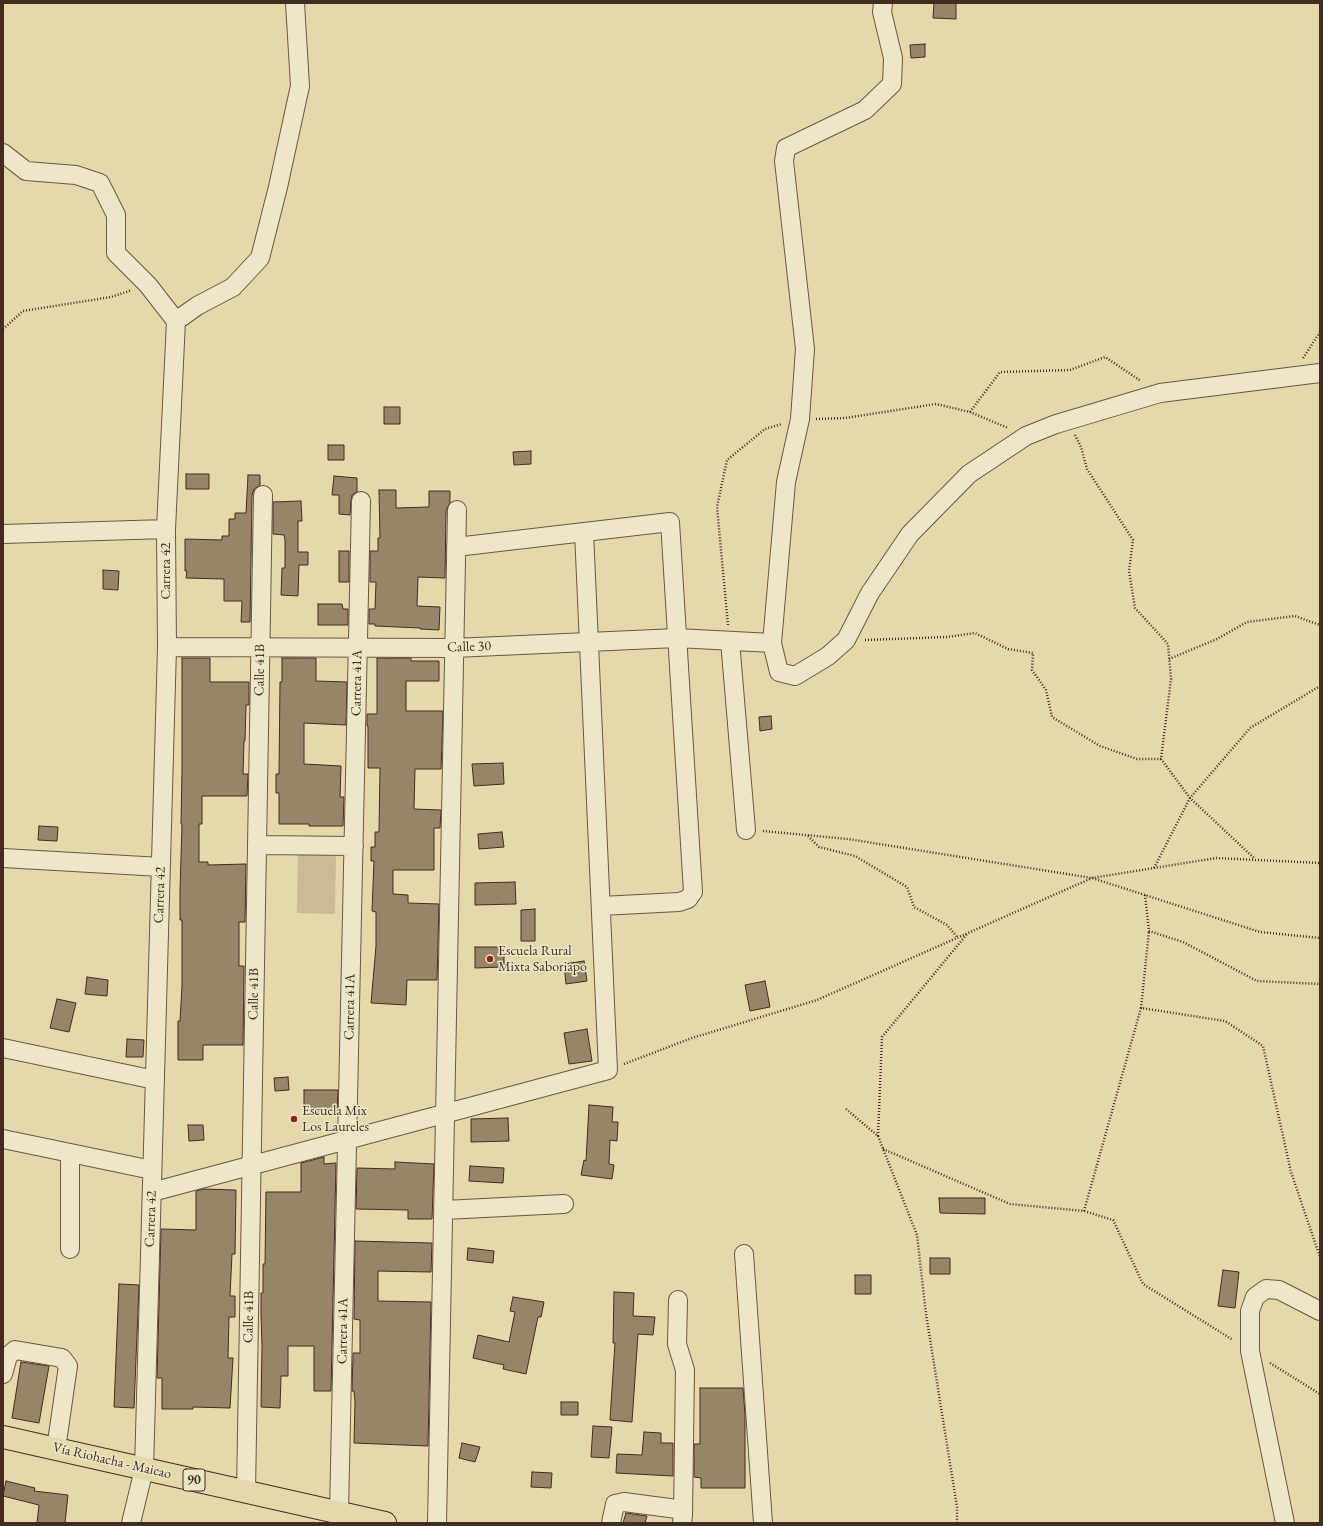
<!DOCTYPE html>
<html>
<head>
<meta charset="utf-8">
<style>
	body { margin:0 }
	#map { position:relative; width:1323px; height:1526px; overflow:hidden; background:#e5d9ab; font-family:"EB Garamond",serif }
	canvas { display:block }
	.frame { position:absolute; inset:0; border:4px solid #442b21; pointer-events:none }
</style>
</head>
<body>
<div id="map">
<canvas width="1323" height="1526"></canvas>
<div class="frame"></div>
</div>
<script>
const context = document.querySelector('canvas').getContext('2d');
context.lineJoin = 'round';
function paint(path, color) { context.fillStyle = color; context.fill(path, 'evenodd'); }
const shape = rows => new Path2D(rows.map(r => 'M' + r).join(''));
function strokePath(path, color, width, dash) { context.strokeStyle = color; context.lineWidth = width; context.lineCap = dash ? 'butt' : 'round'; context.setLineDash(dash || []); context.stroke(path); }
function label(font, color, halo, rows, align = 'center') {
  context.font = font + ' "EB Garamond",serif'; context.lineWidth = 3; context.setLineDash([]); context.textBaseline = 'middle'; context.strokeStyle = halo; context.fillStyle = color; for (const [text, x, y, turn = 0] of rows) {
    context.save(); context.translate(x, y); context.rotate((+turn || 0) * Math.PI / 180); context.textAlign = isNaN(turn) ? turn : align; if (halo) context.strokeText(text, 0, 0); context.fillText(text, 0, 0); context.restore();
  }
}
const green = shape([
	[298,852,336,853,335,914,297,913]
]);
const building = shape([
	[934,3,956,3,956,19,933,18,934,3],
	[925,44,925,57,911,58,910,45,925,44],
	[384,407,400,407,400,424,384,424,384,407],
	[328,445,344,445,344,460,328,460,328,445],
	[531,451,531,464,514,465,513,452,531,451],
	[186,474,209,474,209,489,186,489,186,474],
	[248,475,260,475,260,485,254,489,252,495,250,622,241,622,242,601,224,601,224,579,186,578,187,571,185,571,185,539,222,540,222,536,229,536,229,519,235,519,235,513,246,513,248,475],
	[334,476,357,478,357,492,352,495,351,500,350,515,339,514,339,495,332,495,334,476],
	[379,490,396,490,396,508,429,507,429,491,450,491,450,503,446,510,445,578,418,577,417,606,440,607,439,630,420,629,420,628,375,626,375,624,369,624,369,609,375,609,376,582,370,582,370,551,378,551,378,538,380,538,379,490],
	[301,501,302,521,298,521,298,552,308,552,308,565,299,565,298,596,281,595,282,568,285,568,285,540,284,535,273,534,273,502,301,501],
	[339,551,349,551,349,582,339,582,339,551],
	[103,570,119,571,118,590,103,589,103,570],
	[318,604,342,604,343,609,348,609,348,625,318,625,318,604],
	[182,658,210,658,210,682,249,682,249,705,246,705,245,741,244,741,243,774,248,774,247,796,202,796,202,824,199,824,199,862,208,862,208,865,246,864,245,922,239,922,239,966,244,966,243,1045,203,1045,203,1060,178,1060,178,1021,180,1021,182,986,182,920,180,920,180,891,182,824,181,824,182,771,182,658],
	[282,658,316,658,316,681,347,682,346,725,304,723,304,764,341,766,340,797,344,797,343,826,309,826,309,824,279,824,279,793,276,793,276,774,279,774,280,682,282,682,282,658],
	[377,658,411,658,411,661,439,661,439,681,406,681,406,711,443,711,441,769,415,769,414,809,441,810,440,828,434,828,434,870,393,870,393,894,408,895,408,903,439,904,437,980,407,980,406,1005,371,1003,376,946,376,912,372,911,374,861,371,861,371,847,375,847,375,832,379,832,380,768,368,768,368,726,367,726,367,714,377,714,377,658],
	[771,716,772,729,760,731,759,717,771,716],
	[503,763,504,784,474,786,472,764,503,763],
	[39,826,58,827,57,841,38,840,39,826],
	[502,832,504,847,479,849,478,834,502,832],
	[515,882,516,904,475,905,475,883,515,882],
	[535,909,535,941,521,941,521,910,535,909],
	[475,947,504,947,504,967,475,968,475,947],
	[584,961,587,981,566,984,564,964,584,961],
	[87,977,108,980,107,996,85,994,87,977],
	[765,981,770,1007,750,1011,745,985,765,981],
	[57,999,76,1003,69,1032,50,1028,57,999],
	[587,1029,592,1061,569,1064,564,1033,587,1029],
	[127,1039,144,1040,143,1057,126,1057,127,1039],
	[288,1077,289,1090,275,1091,274,1078,288,1077],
	[304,1090,338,1090,337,1113,304,1113,304,1090],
	[589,1105,613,1107,612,1122,618,1122,617,1141,610,1140,609,1164,614,1165,612,1179,581,1175,584,1160,586,1161,589,1105],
	[508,1118,509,1141,471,1142,471,1119,508,1118],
	[188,1125,203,1125,204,1140,189,1141,188,1125],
	[324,1157,324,1164,336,1163,331,1391,314,1391,314,1346,288,1346,288,1376,281,1376,280,1408,261,1407,262,1346,261,1314,261,1293,263,1293,263,1264,265,1264,266,1192,301,1192,301,1163,324,1157],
	[395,1162,434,1164,432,1219,408,1219,408,1210,356,1209,357,1168,395,1169,395,1162],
	[470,1166,504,1168,503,1183,469,1181,470,1166],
	[203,1189,236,1190,235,1254,232,1254,230,1296,235,1296,235,1317,229,1317,228,1358,233,1358,230,1408,193,1407,193,1409,162,1409,162,1378,157,1378,161,1229,196,1230,196,1191,203,1189],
	[939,1198,985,1198,985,1214,940,1213,939,1198],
	[355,1241,432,1243,431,1272,378,1271,378,1301,431,1302,428,1446,354,1443,355,1402,354,1391,352,1391,353,1353,360,1353,360,1320,354,1319,355,1241],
	[468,1248,494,1251,493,1263,467,1260,468,1248],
	[930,1258,950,1258,950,1274,930,1274,930,1258],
	[1223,1270,1239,1272,1235,1308,1218,1306,1223,1270],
	[855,1275,871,1275,871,1294,855,1294,855,1275],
	[119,1284,139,1285,134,1408,114,1407,119,1284],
	[614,1292,634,1293,633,1316,655,1317,653,1335,638,1334,632,1422,610,1420,615,1343,613,1343,614,1292],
	[513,1297,544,1302,541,1317,538,1317,526,1374,503,1369,504,1365,473,1358,478,1335,509,1342,515,1312,510,1311,513,1297],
	[21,1362,49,1366,39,1423,12,1418,21,1362],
	[700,1388,743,1388,745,1415,745,1488,701,1488,701,1478,694,1477,694,1444,700,1444,700,1388],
	[561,1402,578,1402,578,1415,561,1415,561,1402],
	[593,1426,612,1427,609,1458,591,1457,593,1426],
	[644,1432,661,1433,661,1443,673,1443,673,1476,616,1473,617,1454,642,1455,644,1432],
	[462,1443,480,1447,475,1462,459,1458,462,1443],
	[532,1472,552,1473,551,1488,531,1487,532,1472],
	[6,1481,35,1488,34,1491,68,1495,65,1523,37,1523,39,1505,3,1496,6,1481],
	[626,1513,647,1516,645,1523,623,1523,626,1513]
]);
const path = shape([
	[3,329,23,311,111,297,132,290],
	[1303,358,1320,332],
	[970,412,1000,372,1070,370,1105,357,1141,381],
	[816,419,845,418,936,404,970,412,1008,428],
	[1075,435,1081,447,1087,469,1133,540,1129,571,1135,608,1168,644,1171,679,1161,759,1190,798,1255,859],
	[728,625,717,507,727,460,765,429,782,424],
	[865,640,947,637,975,633,1008,649,1033,653,1032,670,1046,690,1052,717,1100,746,1137,759,1161,759],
	[1169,659,1217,639,1247,622,1295,616,1320,625],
	[763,831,848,839,1092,878,1260,932,1320,938],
	[808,836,819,847,855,856,907,887,914,907,947,925,958,938],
	[1154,868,1190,798,1250,728,1320,686],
	[1145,895,1149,931,1183,942,1257,981,1320,984],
	[1141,1008,1149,931],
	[624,1064,692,1038,817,1000,1092,878,1216,858,1320,863],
	[846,1109,878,1136,917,1235,926,1314,957,1507,957,1523],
	[878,1136,882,1037,967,934],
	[883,1149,1010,1204,1084,1211,1113,1220,1143,1284,1233,1340],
	[1084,1211,1141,1008,1225,1021,1263,1046,1291,1172,1320,1257],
	[1270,1363,1320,1394]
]);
const minor = shape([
	[883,3,882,12,893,58,892,84,865,110,786,148,784,161,805,349,800,419,786,482,772,643,779,672,795,676,828,656,846,640,870,593,910,534,969,474,1026,436,1056,424,1160,393,1320,373],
	[3,153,26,171,76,175,100,183,116,215,116,253,148,285,176,321],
	[176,321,197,306,233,287,260,258,278,187,300,86,295,3],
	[3,534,166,529],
	[456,547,670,522,693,892,688,899,679,902,601,906],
	[730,641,746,830],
	[167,647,454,648,677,638,772,643],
	[257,845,354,846],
	[3,858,161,867],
	[3,1048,155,1080],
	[3,1139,152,1170],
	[70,1153,70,1249],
	[152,1192,608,1070,584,532],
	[444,1210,564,1204],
	[744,1254,763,1523],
	[678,1300,677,1344,685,1370,683,1515],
	[3,1374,8,1356,15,1350,62,1358,68,1366,56,1449],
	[246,1492,263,495],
	[339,1512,361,501],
	[131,1523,144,1469,167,647,166,529,176,321],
	[437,1523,457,510],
	[611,1523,615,1504,624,1502,677,1509,683,1515,682,1523],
	[1285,1523,1250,1351,1250,1311,1255,1297,1266,1289,1279,1290,1320,1311]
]);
const highway = shape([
	[3,1437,385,1523]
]);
const markers = [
	[490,959,4,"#8f2418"],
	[294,1119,4,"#8f2418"]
];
const shields = [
	[194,1480,22]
];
const shieldNames = [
	["90",194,1480]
];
const streetNames = [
	["Carrera 42",166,571,-90],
	["Calle 30",469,647,-2],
	["Calle 41B",260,670,-89],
	["Carrera 41A",357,683,-89],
	["Carrera 42",160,895,-88],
	["Calle 41B",254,994,-89],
	["Carrera 41A",350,1007,-89],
	["Carrera 42",151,1219,-88],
	["Calle 41B",249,1317,-89],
	["Carrera 41A",343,1331,-89],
	["Vía Riohacha - Maicao",112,1461,13]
];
const poiNames = [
	["Escuela Rural",498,951],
	["Mixta Saboriapo",498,967],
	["Escuela Mix",302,1111],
	["Los Laureles",302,1127]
];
paint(green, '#cabb94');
paint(building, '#988569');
strokePath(building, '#442b21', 1);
strokePath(minor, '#6c5644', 20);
strokePath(highway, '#442b21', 24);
strokePath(path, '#442b21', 2.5, [1, 2]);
strokePath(minor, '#eee6c8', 18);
strokePath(highway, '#e5d9ab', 22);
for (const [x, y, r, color] of markers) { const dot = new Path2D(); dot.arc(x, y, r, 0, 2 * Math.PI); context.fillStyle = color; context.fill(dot); strokePath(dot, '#eee6c8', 1.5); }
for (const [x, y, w] of shields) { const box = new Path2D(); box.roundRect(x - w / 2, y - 11, w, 22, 3); context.fillStyle = '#eee6c8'; context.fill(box); strokePath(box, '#442b21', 1); }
label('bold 13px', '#442b21', null, shieldNames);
label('14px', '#442b21', '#eee6c8', streetNames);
label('14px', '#442b21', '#eee6c8', poiNames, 'left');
</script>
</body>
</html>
